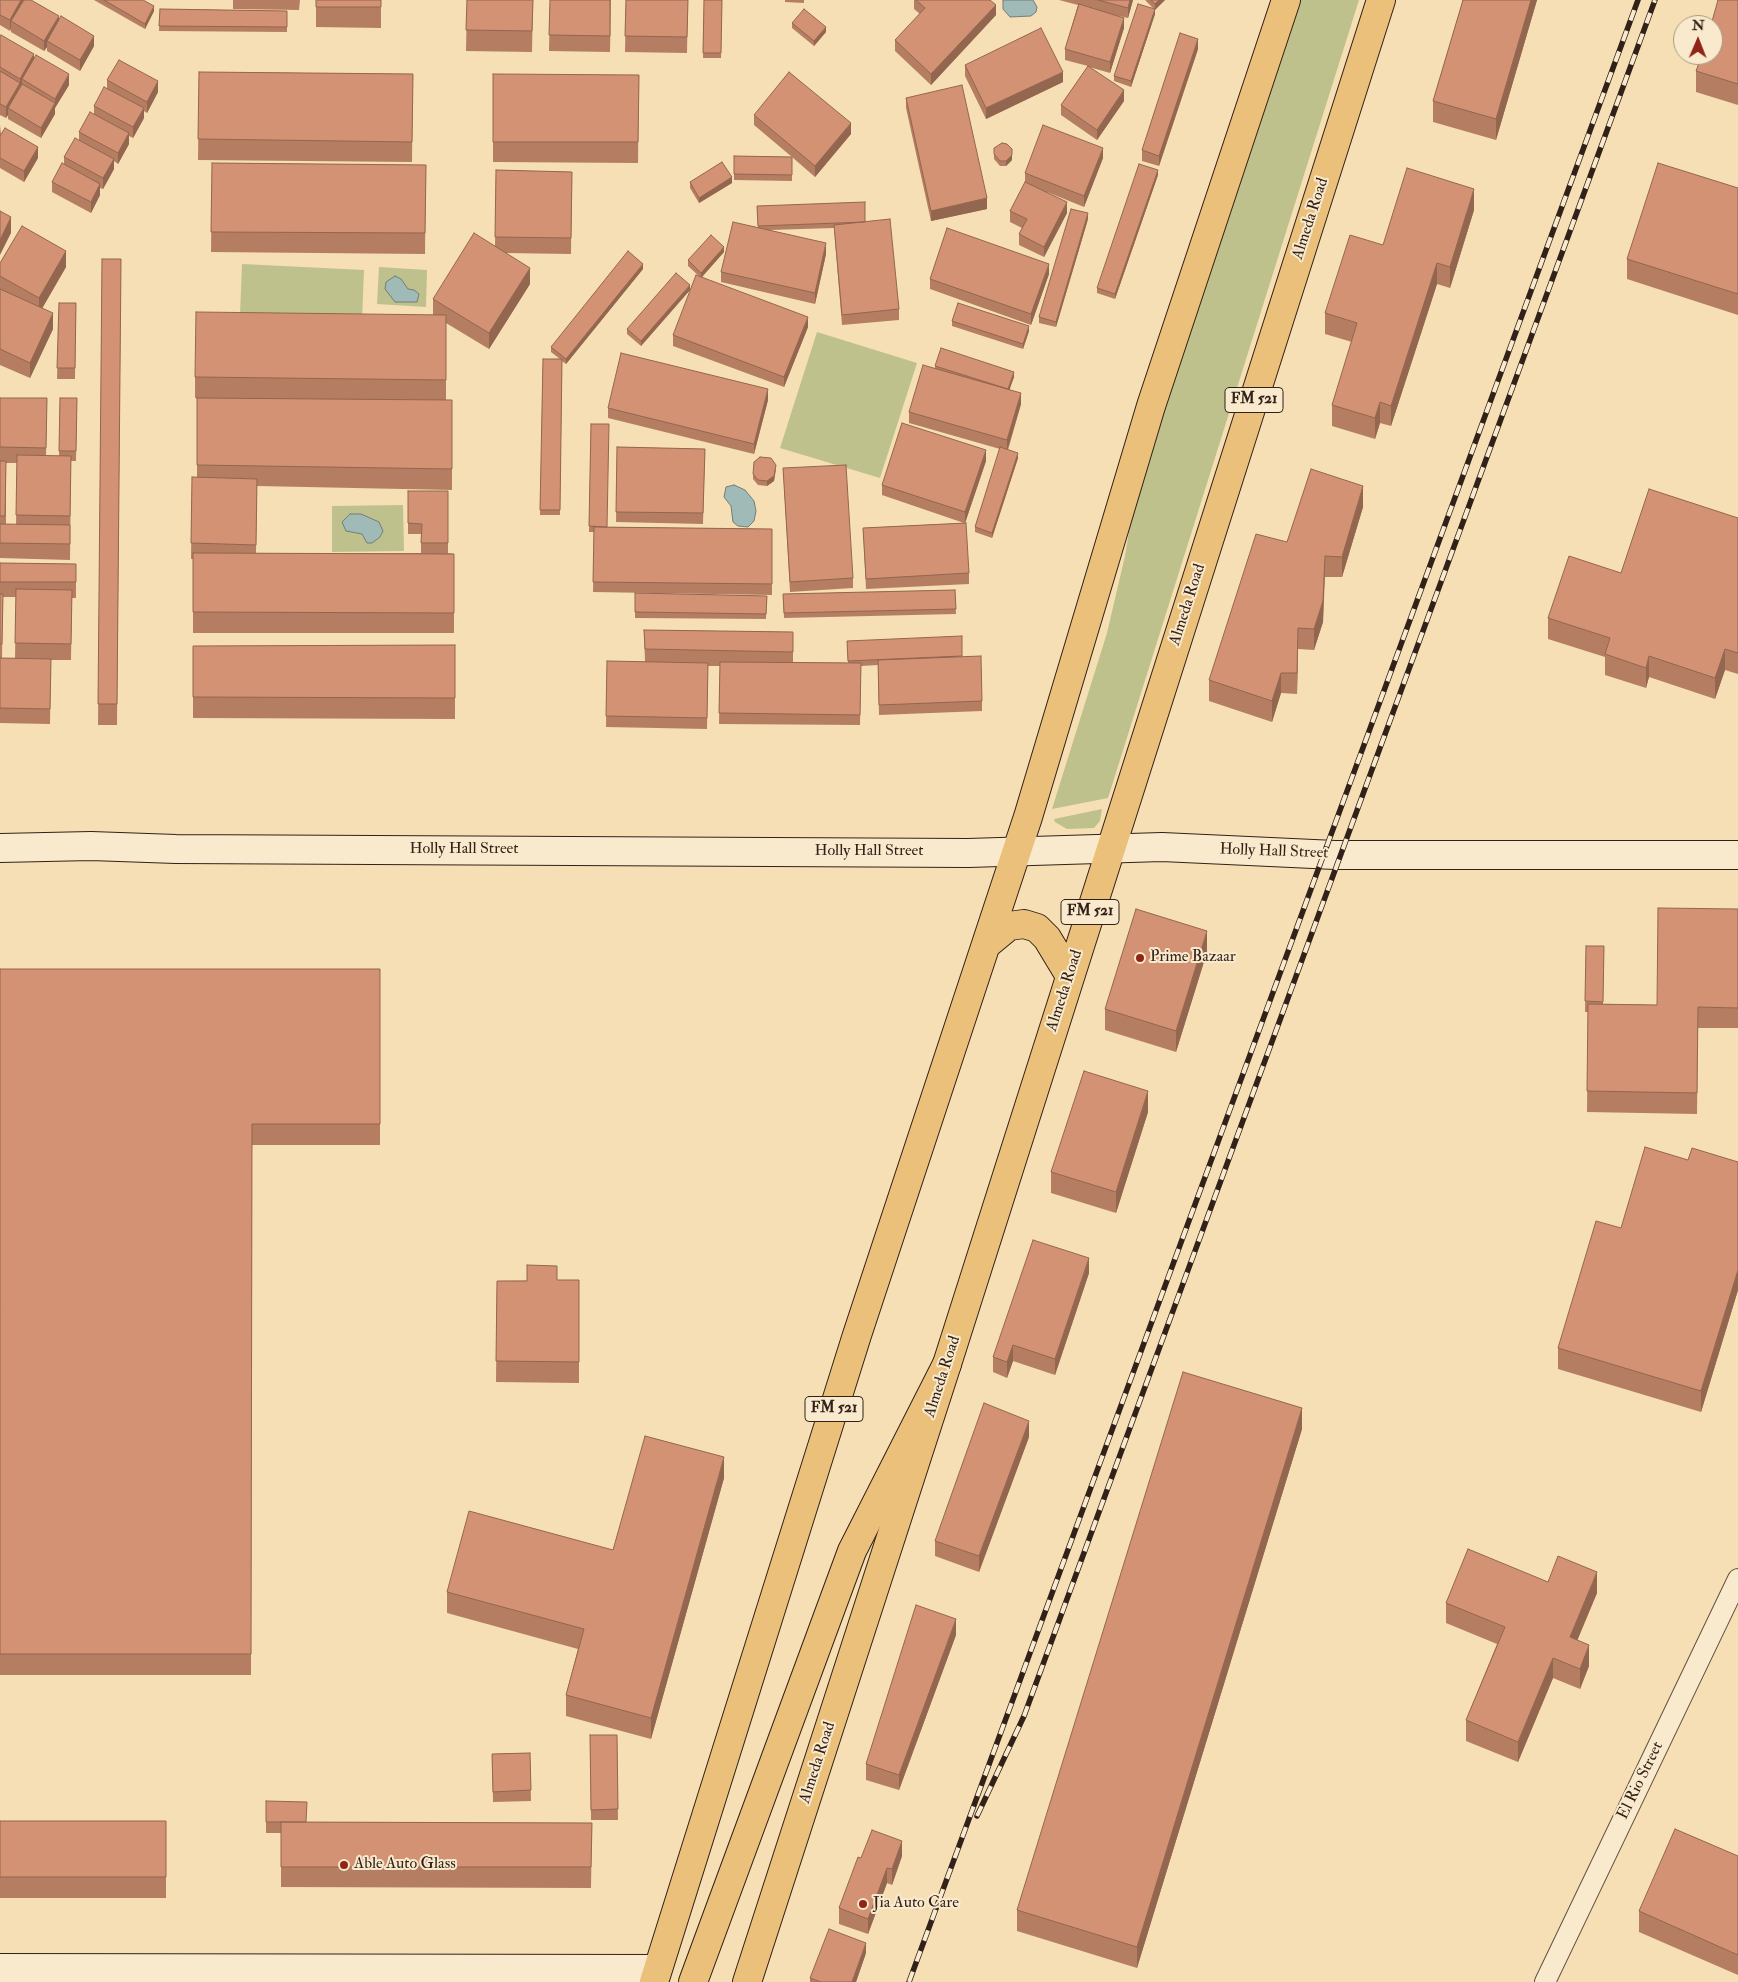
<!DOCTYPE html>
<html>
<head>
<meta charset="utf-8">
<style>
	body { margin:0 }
	#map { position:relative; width:1738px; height:1982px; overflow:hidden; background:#f6dfb4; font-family:"IM FELL Double Pica",serif }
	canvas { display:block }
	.north { position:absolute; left:1673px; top:15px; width:50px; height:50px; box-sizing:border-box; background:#f9eace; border:1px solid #a99a85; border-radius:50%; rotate:1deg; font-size:14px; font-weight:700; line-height:20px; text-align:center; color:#322118 }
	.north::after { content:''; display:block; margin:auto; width:18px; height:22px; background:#8f2418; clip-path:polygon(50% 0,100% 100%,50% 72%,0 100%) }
</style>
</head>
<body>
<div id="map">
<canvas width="1738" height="1982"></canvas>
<div class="north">N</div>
</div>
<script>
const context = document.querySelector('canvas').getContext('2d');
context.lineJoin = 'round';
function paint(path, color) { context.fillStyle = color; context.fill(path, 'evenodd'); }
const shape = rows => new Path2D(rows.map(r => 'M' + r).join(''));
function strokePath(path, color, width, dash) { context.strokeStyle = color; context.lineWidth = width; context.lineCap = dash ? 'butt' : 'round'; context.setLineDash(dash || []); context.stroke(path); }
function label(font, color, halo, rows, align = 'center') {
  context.font = font + ' "IM FELL Double Pica",serif'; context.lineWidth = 4; context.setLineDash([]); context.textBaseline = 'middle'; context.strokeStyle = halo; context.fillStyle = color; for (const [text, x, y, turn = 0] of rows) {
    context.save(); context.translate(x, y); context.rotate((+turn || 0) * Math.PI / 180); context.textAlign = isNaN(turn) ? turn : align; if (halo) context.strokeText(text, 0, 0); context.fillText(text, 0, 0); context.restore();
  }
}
const green = shape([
	[1296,0,1359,0,1108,798,1052,809,1107,633,1125,556,1132,513],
	[242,264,364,270,362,320,240,314],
	[379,267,427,270,426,307,377,304],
	[817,332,917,363,880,478,780,448],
	[403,505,404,551,332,552,332,506],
	[1102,809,1100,821,1094,828,1067,829,1055,822,1054,819]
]);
const water = shape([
	[1003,0,1033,0,1037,7,1036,12,1031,16,1010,17,1003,9,1003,0],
	[395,276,401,279,408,289,414,290,419,294,417,302,395,302,385,289,386,282,395,276],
	[734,485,745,490,754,501,756,511,754,521,748,527,738,526,733,522,731,506,724,497,726,487,734,485],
	[350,514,361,514,379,522,383,531,380,537,372,543,367,543,362,534,346,531,342,522,350,514]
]);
const street = shape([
	[1545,1982,1738,1579]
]);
const secondary = shape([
	[0,848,91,846,176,849,968,853,1162,847,1335,855,1738,855],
	[0,1968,657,1969]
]);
const primary = shape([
	[986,945,1009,926,1024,924,1037,928,1047,938,1070,976],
	[654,1982,857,1335,1028,817,1151,406,1286,0],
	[747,1982,947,1364,1381,0]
]);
const highway = shape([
	[693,1982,852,1551,947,1364]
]);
const rail = shape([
	[977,1816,1024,1716,1655,0],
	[909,1982,1638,0]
]);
const wall = shape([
	[0,0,59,21,94,46,80,71,47,51,47,47,44,51,11,32,11,28,10,31,0,25],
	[94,0,143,0,154,11,145,29],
	[233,0,300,0,299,10,233,9],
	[316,0,381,0,381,28,316,27],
	[467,0,533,0,532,52,466,51],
	[550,0,611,0,610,52,549,51],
	[626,0,688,0,687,53,625,52],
	[704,0,722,0,721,58,703,58],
	[785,0,804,0,804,3,785,2],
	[914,0,990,0,996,15,931,85,895,51,895,40,920,14,914,9],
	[1059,0,1133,0,1128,18,1114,15,1124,28,1110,73,1089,67,1124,101,1097,140,1061,115,1061,105,1088,66,1065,60,1065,49,1078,5],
	[1145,0,1165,0,1155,9,1155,14,1131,87,1114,81,1114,76,1154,9],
	[1463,0,1537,0,1496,140,1433,122,1433,101],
	[1738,0,1738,105,1696,92,1696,71],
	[160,9,287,11,287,32,159,31],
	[792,23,826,32,814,46,792,28],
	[0,37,34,58,69,85,55,108,55,114,41,138,8,119,8,115,6,118,0,115],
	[1198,49,1159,166,1142,161,1142,150],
	[965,65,1063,82,986,119,965,76],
	[199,72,413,74,412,162,198,160],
	[639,75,638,163,493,162,493,142],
	[107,80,158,92,147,113,144,111,144,118,133,138,129,136,129,144,118,164,114,161,114,169,103,189,100,188,100,195,91,213,52,192,52,182,64,164,64,157,79,140,79,132,94,114,94,106,107,88],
	[906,98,987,209,931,221,906,108],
	[754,115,851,134,815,177,792,157,792,181,734,180,734,156,792,157,754,125],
	[0,125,1,134,38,158,24,182,0,168],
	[994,148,1012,149,1012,160,1006,166,1000,166,994,159],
	[1103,158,1084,207,1047,192,1067,213,1044,257,1019,245,1019,234,1022,228,1010,222,1010,211,1025,183,1025,173],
	[212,163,426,165,425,254,211,252],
	[496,170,572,172,571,254,506,253,530,284,489,349,446,323,446,400,195,398,195,377,433,315,433,299,495,246],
	[1158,175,1115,299,1097,293,1097,288],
	[690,182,732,183,699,203,690,188],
	[1738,188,1738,315,1627,279,1627,259],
	[757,206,865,222,899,309,899,320,842,325,834,228,770,230,826,254,815,304,721,282,721,272,758,228],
	[1474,210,1450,288,1437,284,1391,426,1380,423,1375,439,1332,426,1332,405,1352,342,1325,334,1325,313,1383,245],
	[1088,219,1056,327,1039,323,1039,317],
	[724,252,702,277,808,327,784,387,673,346,673,335,699,276,688,266,688,260],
	[102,259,121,259,117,725,98,725],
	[0,263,66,267,42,308,53,329,30,378,0,365],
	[643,269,566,364,562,361,560,515,540,515,543,359,560,359,551,352,551,347],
	[1049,274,1031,325,930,289,930,279],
	[690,290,641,346,627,334,627,329],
	[59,303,76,303,75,379,57,379],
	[952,321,1029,331,1023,349,952,326],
	[935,366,1014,377,1009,390,1021,404,1008,450,1018,458,992,538,975,532,975,527,1000,449,909,423,909,412,935,369],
	[0,398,47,398,46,456,59,456,60,398,77,398,76,461,71,461,70,560,0,558],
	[6,463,17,463,16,525,6,524],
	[197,398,452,400,452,490,257,486,256,553,421,553,421,534,408,534,408,491,448,491,448,553,454,554,454,633,193,633,193,559,191,559,192,477,197,478],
	[768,400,754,454,608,418,608,408],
	[591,424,607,527,772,529,772,595,593,592,594,532,589,532],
	[617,447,705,449,703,524,616,522],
	[986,461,965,523,969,573,969,584,866,589,863,528,964,523,882,495,882,485],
	[783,468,853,578,853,588,790,592],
	[776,470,774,481,767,486,758,485,753,479,753,474],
	[1363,507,1342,577,1325,577,1323,622,1314,650,1298,649,1297,694,1281,693,1272,722,1209,701,1209,680,1287,542],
	[1738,518,1738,674,1725,670,1715,699,1649,677,1646,688,1605,675,1605,657,1548,639,1548,618,1621,573],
	[0,563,76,564,76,598,72,598,71,660,51,660,50,724,0,723],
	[3,597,16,597,15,658,2,658],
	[955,590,956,614,784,618,783,594],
	[635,593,767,596,766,619,635,618],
	[644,630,793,632,793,662,848,663,847,641,962,657,982,701,982,711,879,715,878,665,861,666,860,725,719,724,720,666,708,666,707,729,606,727,607,661,645,662],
	[455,645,455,719,193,718,193,646],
	[1738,909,1738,1028,1698,1028,1697,1114,1587,1112,1588,1012,1585,1012,1586,946,1604,946,1603,1004,1657,1005],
	[1207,952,1176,1052,1105,1030,1105,1009],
	[0,969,380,969,380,1145,252,1145,251,1675,0,1675],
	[1148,1112,1116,1213,1051,1193,1051,1172],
	[1688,1160,1738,1162,1738,1290,1701,1412,1558,1369,1558,1348,1621,1228],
	[1089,1273,1055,1375,1013,1361,1007,1378,993,1372,993,1357],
	[579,1280,579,1383,496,1382,497,1281],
	[1302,1429,1137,1968,1017,1931,1017,1910],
	[1029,1437,979,1572,935,1556,935,1541],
	[724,1478,651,1739,566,1716,566,1695,578,1649,447,1613,447,1592,613,1550],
	[1548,1582,1597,1593,1577,1640,1589,1666,1580,1689,1553,1678,1518,1762,1466,1741,1466,1720,1497,1644,1446,1623,1446,1603],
	[956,1635,899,1790,866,1780,866,1764],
	[590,1735,617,1735,618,1820,591,1820],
	[530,1753,531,1801,493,1802,492,1754],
	[266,1801,307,1822,592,1823,591,1888,281,1887,281,1833,266,1833],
	[0,1821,166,1821,166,1898,0,1898],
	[902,1856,892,1885,887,1883,868,1934,839,1924,839,1908,861,1858],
	[1738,1856,1738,1975,1639,1932,1639,1911],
	[866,1953,856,1982,810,1982,810,1978]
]);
const shadedWall = shape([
	[21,0,24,0,11,21,11,28,10,31,10,20],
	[1130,0,1133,0,1128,18,1128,8],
	[1159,0,1165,0,1155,10,1155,4],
	[1531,0,1537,0,1496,140,1496,119],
	[996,5,996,15,931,85,931,74],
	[154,6,154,11,145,29,145,24],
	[1155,9,1155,14,1131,87,1131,81],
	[59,16,59,27,47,41,47,47,44,51,44,41],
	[1124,18,1124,28,1110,73,1110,62],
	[826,27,826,32,814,46,814,41],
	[94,36,94,46,80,71,80,60],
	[1198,39,1198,49,1159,166,1159,156],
	[34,54,34,65,22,79,22,86,8,108,8,115,6,118,6,107,20,84,20,79],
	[1063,72,1063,82,986,119,986,108],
	[69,74,69,85,55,108,55,114,41,138,41,128,55,104,55,99],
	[158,81,158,92,147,113,147,102],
	[1124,90,1124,101,1097,140,1097,130],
	[144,108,144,118,133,138,133,127],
	[851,123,851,134,815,177,815,166],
	[129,133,129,144,118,164,118,153],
	[38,147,38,158,24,182,24,171],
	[1103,148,1103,158,1084,207,1084,196],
	[1012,155,1012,160,1006,166,1006,161],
	[114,159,114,169,103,189,103,178],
	[1158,170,1158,175,1115,299,1115,294],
	[732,177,732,183,699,203,699,198],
	[100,184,100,195,91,213,91,202],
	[1474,189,1474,210,1450,288,1450,267],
	[987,198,987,209,931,221,931,211],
	[1067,202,1067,213,1044,257,1044,247],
	[1088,213,1088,219,1056,327,1056,322],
	[11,217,11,233,0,255,0,240],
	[826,243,826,254,815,304,815,293],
	[724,247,724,252,701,278,701,273],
	[66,251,66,267,39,314,39,298],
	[1437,263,1437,284,1391,426,1391,406],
	[643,264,643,269,566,364,566,359],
	[1049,264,1049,274,1031,325,1031,314],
	[530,268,530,284,489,349,489,333],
	[690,285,690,290,641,346,641,341],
	[53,313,53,329,30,378,30,363],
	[808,317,808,327,784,387,784,377],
	[1029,326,1029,331,1023,349,1023,344],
	[1014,372,1014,377,1008,394,1008,389],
	[768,389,768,400,754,454,754,444],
	[1021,393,1021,404,1007,451,1007,440],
	[1380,402,1380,423,1375,439,1375,418],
	[986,450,986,461,965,523,965,512],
	[1018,453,1018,458,992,538,992,533],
	[776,465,774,481,767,486,767,481],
	[1363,486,1363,507,1342,577,1342,557],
	[1325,556,1323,622,1314,650,1314,629],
	[1298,628,1298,649,1297,694,1297,673],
	[1725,649,1725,670,1715,699,1715,678],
	[1649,656,1649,677,1646,688,1646,668],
	[1281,673,1281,693,1272,722,1272,701],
	[1207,931,1207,952,1176,1052,1176,1031],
	[1148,1091,1148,1112,1116,1213,1116,1192],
	[1089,1258,1089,1273,1055,1375,1055,1359],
	[1738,1270,1738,1290,1701,1412,1701,1391],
	[1013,1345,1013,1361,1007,1378,1007,1362],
	[1302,1408,1302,1429,1137,1968,1137,1947],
	[1029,1421,1029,1437,979,1572,979,1556],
	[724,1457,724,1478,651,1739,651,1718],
	[1597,1572,1597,1593,1570,1658,1570,1637],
	[956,1619,956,1635,899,1790,899,1775],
	[1589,1645,1589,1666,1580,1689,1580,1669],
	[1553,1658,1553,1678,1518,1762,1518,1742],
	[902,1841,902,1856,892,1885,892,1869],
	[887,1868,887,1883,868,1934,868,1919],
	[866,1943,866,1953,856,1982,852,1982]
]);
const building = shape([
	[0,0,21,0,10,20,0,15,0,0],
	[24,0,31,0,59,16,44,41,11,21,24,0],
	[104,0,143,0,154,6,145,24,104,0],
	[316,0,381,0,381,7,316,7,316,0],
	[467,0,533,0,532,31,466,30,467,0],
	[550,0,610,0,610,36,549,35,550,0],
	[626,0,688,0,687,37,625,36,626,0],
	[704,0,722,0,721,53,703,53,704,0],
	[916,0,990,0,996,5,931,74,895,40,925,8,916,0],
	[1098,0,1130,0,1128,8,1098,0],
	[1151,0,1159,0,1155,4,1151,0],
	[1463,0,1531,0,1496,119,1433,101,1463,0],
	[1718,0,1738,0,1738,84,1696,71,1702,55,1713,55,1713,25,1711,25,1718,0],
	[1079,4,1124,18,1110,62,1065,49,1079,4],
	[1138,4,1155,9,1131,81,1114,76,1138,4],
	[160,9,287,11,287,27,159,26,160,9],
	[804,9,826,27,814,41,792,23,804,9],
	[61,16,94,36,80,60,47,41,61,16],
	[1041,28,1063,72,986,108,965,65,1041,28],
	[1180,33,1198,39,1159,156,1142,150,1180,33],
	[1,35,34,54,20,79,0,67,0,37,1,35],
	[36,55,69,74,55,99,22,79,36,55],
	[119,60,158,81,147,102,107,80,119,60],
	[1088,66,1124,90,1097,130,1061,105,1088,66],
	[0,71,20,83,6,107,0,104,0,71],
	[199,72,413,74,412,142,198,139,199,72],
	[789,72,851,123,815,166,754,115,789,72],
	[493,74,639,75,638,142,493,142,493,74],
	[22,84,55,103,41,128,8,108,22,84],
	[962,85,987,198,931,211,906,98,962,85],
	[104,87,144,108,133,127,94,106,104,87],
	[90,112,129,133,118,153,79,132,90,112],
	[1043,125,1103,148,1084,196,1025,173,1043,125],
	[5,128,38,147,24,171,0,158,0,136,5,128],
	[75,138,114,159,103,178,64,157,75,138],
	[1002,143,1007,144,1012,149,1012,155,1006,161,1000,161,994,154,994,148,1002,143],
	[734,156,792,157,792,175,734,174,734,156],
	[722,162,732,177,699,198,690,182,722,162],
	[62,163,100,184,91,202,52,182,62,163],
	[212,163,426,165,425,233,211,232,212,163],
	[1658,163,1738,188,1738,294,1627,259,1658,163],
	[1139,164,1158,170,1115,294,1097,288,1139,164],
	[1407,168,1474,189,1450,267,1437,263,1391,406,1380,402,1375,418,1332,405,1357,323,1325,313,1350,235,1383,245,1407,168],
	[496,170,572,172,571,238,495,237,496,170],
	[1025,182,1067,202,1044,247,1019,234,1027,219,1010,211,1025,182],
	[865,202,865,222,758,226,757,206,865,202],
	[1071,209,1088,213,1056,322,1039,317,1071,209],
	[0,211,11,217,0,240,0,211],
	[890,219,899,309,842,315,834,225,890,219],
	[733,222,826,243,815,293,721,272,733,222],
	[22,226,66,251,39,298,0,276,0,263,22,226],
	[947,228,1049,264,1031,314,930,279,947,228],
	[474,233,530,268,489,333,433,299,474,233],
	[711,235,724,247,701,273,688,260,711,235],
	[628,251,643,264,566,359,551,347,628,251],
	[102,259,121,259,117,704,98,704,102,259],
	[676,273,690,285,641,341,627,329,676,273],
	[696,275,808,317,784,377,673,335,696,275],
	[0,289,53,313,30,363,0,349,0,289],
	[59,303,76,303,75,368,57,368,59,303],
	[958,303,1029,326,1023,344,952,321,958,303],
	[196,312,446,315,446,380,195,377,196,312],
	[941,348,1014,372,1008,389,935,366,941,348],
	[621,353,768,389,754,444,608,408,621,353],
	[543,359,562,359,560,510,540,510,543,359],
	[923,365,1021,393,1007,440,909,412,923,365],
	[0,398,47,398,46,448,0,447,0,398],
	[60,398,77,398,76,451,59,451,60,398],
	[197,398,452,400,452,469,197,465,197,398],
	[902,423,986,450,965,512,882,485,902,423],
	[591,424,609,424,607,527,589,526,591,424],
	[617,447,705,449,703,513,616,512,617,447],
	[1000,447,1018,453,992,533,975,527,1000,447],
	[17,455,71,456,70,516,16,515,17,455],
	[760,457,771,458,776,465,774,476,767,481,758,480,753,474,754,462,760,457],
	[0,461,6,461,5,516,0,516,0,461],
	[846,465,853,578,790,582,783,468,846,465],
	[1311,469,1363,486,1342,557,1325,556,1323,601,1314,629,1298,628,1297,673,1281,673,1272,701,1209,680,1256,534,1287,542,1311,469],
	[192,477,257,479,256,545,191,543,192,477],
	[1649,489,1738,518,1738,653,1725,649,1715,678,1649,656,1646,668,1605,654,1610,638,1548,618,1569,556,1621,573,1649,489],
	[408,491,448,491,448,543,421,543,422,524,408,523,408,491],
	[966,523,969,573,866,579,863,528,966,523],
	[0,524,70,525,70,544,0,543,0,524],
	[594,527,772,529,772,584,593,582,594,527],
	[193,553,454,554,454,613,193,612,193,553],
	[0,563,76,564,76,582,0,582,0,563],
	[16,589,72,590,71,644,15,643,16,589],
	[955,590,956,609,784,613,783,594,955,590],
	[635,593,767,596,766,614,635,612,635,593],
	[0,594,3,594,2,644,0,644,0,594],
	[644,630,793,632,793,652,645,649,644,630],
	[962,636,962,656,848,661,847,641,962,636],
	[455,645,455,698,193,697,193,646,455,645],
	[981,656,982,701,879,705,878,660,981,656],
	[0,658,51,659,50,709,0,708,0,658],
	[607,661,708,663,707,718,606,716,607,661],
	[720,662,861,663,860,715,719,713,720,662],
	[1658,908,1738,909,1738,1008,1698,1007,1697,1093,1587,1091,1588,1004,1657,1005,1658,908],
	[1136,909,1207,931,1176,1031,1105,1009,1136,909],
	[1586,946,1604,946,1603,1002,1585,1001,1586,946],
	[0,969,380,969,380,1124,252,1124,251,1654,0,1654,0,969],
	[1084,1071,1148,1091,1116,1192,1051,1172,1084,1071],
	[1645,1147,1688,1160,1692,1148,1738,1162,1738,1270,1701,1391,1558,1348,1596,1221,1621,1228,1645,1147],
	[1033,1240,1089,1258,1055,1359,1013,1345,1007,1362,993,1357,1033,1240],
	[527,1265,557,1266,557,1280,579,1280,579,1362,496,1361,497,1281,527,1281,527,1265],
	[1183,1372,1302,1408,1137,1947,1017,1910,1183,1372],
	[984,1403,1029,1421,979,1556,935,1541,984,1403],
	[645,1436,724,1457,651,1718,566,1695,584,1629,447,1592,469,1511,613,1550,645,1436],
	[1468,1549,1548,1582,1558,1556,1597,1572,1570,1637,1589,1645,1580,1669,1553,1658,1518,1742,1466,1720,1505,1627,1446,1603,1468,1549],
	[916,1605,956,1619,899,1775,866,1764,916,1605],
	[590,1735,617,1735,618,1809,591,1810,590,1735],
	[530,1753,531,1790,493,1792,492,1754,530,1753],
	[266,1801,307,1802,306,1822,266,1822,266,1801],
	[0,1821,166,1821,166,1877,0,1877,0,1821],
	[281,1822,592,1823,591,1867,281,1867,281,1822],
	[1675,1829,1738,1856,1738,1955,1639,1911,1675,1829],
	[872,1830,902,1841,892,1869,887,1868,868,1919,839,1908,858,1857,861,1858,872,1830],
	[829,1929,866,1943,852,1982,821,1982,810,1978,829,1929]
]);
const markers = [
	[1140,958,5,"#8f2418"],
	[344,1865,5,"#8f2418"],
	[863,1904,5,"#8f2418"]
];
const shields = [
	[1254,400,58],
	[1090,912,58],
	[834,1409,58]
];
const shieldNames = [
	["FM 521",1254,400],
	["FM 521",1090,912],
	["FM 521",834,1409]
];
const streetNames = [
	["Almeda Road",1311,219,-72],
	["Almeda Road",1188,605,-72],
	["Holly Hall Street",464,850],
	["Holly Hall Street",869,852],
	["Holly Hall Street",1274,852,2],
	["Almeda Road",1065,991,-72],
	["Almeda Road",943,1377,-72],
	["Almeda Road",818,1763,-72],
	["El Rio Street",1641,1781,-64]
];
const poiNames = [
	["Prime Bazaar",1150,958],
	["Able Auto Glass",354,1865],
	["Jia Auto Care",873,1904]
];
paint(green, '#bec18b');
paint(water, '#a0bab7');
strokePath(water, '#747d77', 1);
strokePath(street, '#63503f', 22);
strokePath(secondary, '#322118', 30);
strokePath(primary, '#322118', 30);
strokePath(highway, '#322118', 30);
strokePath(street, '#f9eace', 20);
strokePath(secondary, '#f9eace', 28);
strokePath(primary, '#ebc07a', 28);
strokePath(highway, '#ebc07a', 28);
strokePath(rail, '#322118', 5.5);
strokePath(rail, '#f9eace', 4, [11]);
paint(wall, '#b57e63');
paint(shadedWall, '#936650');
paint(building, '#d29273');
strokePath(building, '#936650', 1);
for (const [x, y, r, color] of markers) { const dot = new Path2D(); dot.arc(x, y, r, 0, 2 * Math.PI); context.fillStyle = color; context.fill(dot); strokePath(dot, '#f9eace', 2); }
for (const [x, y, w] of shields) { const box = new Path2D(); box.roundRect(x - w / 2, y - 12.5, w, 25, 4); context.fillStyle = '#f9eace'; context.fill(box); strokePath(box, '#322118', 1); }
label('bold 15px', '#322118', null, shieldNames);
label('16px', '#322118', '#f9eace', streetNames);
label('16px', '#322118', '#f9eace', poiNames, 'left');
</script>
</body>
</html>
